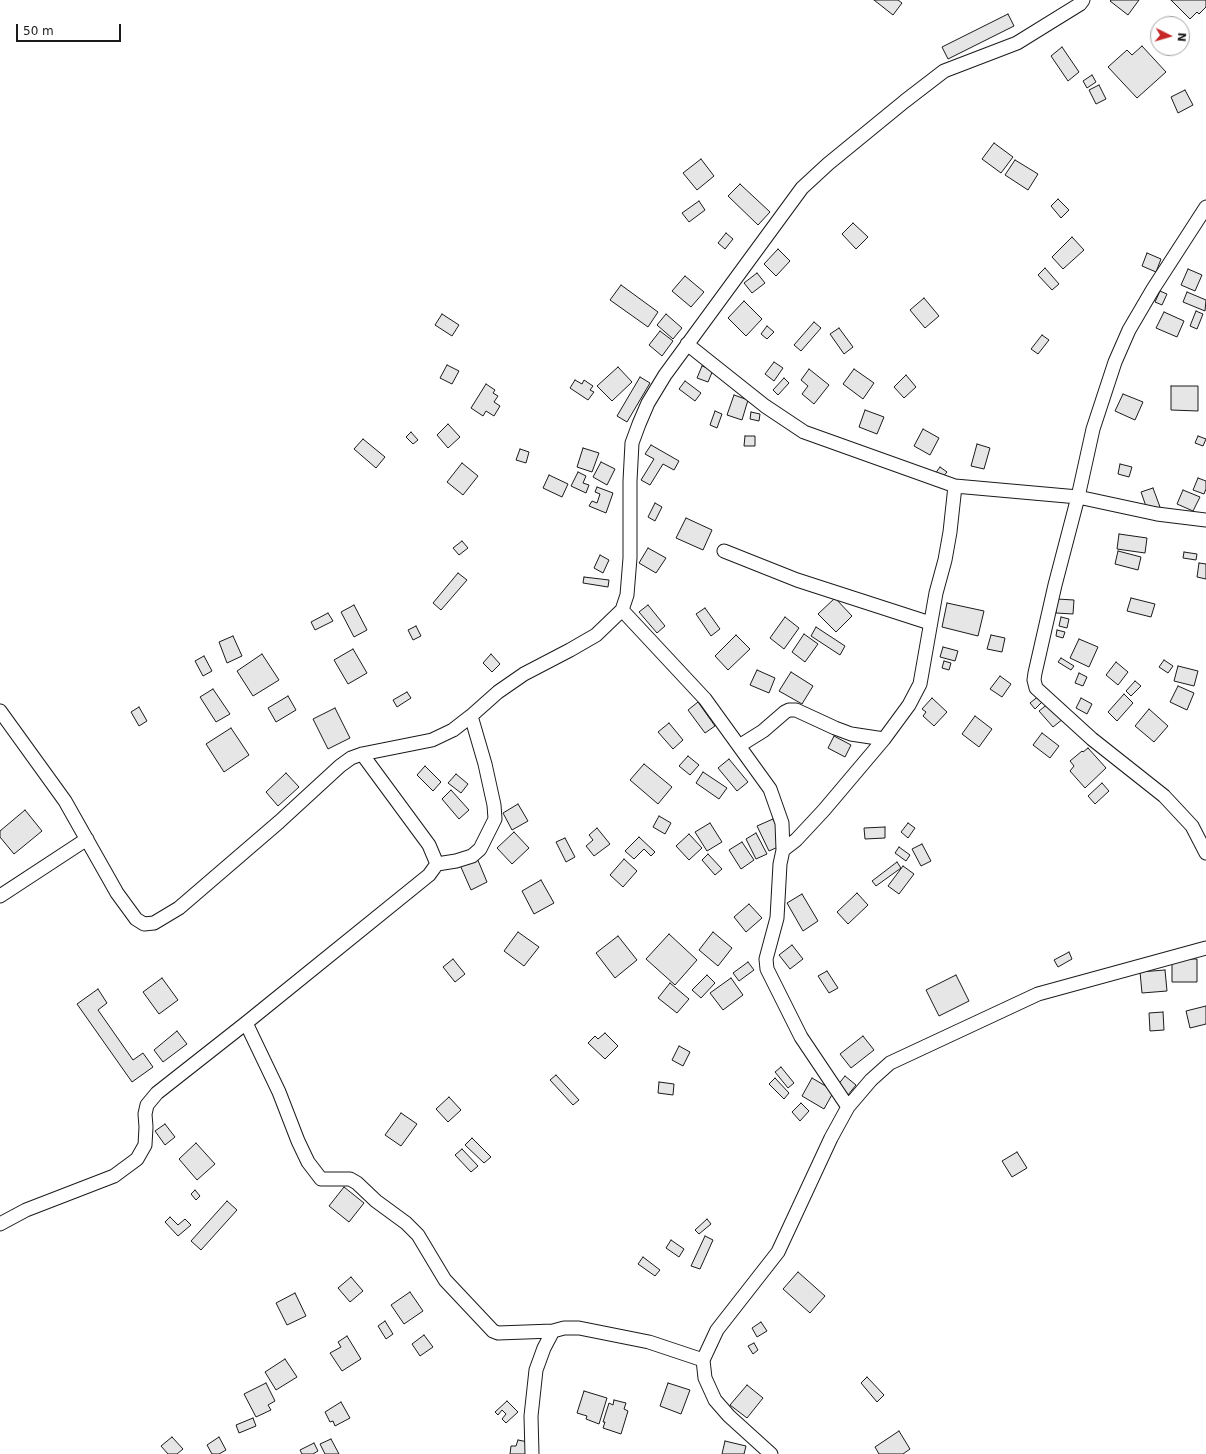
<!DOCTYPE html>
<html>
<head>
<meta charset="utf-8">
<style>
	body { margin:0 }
	#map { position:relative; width:1206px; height:1454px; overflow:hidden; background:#fff; font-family:"DejaVu Sans",sans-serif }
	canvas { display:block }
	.north { position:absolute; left:1150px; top:16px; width:40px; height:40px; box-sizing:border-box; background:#fff; border:1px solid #a3a3a3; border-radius:50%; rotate:95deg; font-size:11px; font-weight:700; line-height:16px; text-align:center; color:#1a1a1a }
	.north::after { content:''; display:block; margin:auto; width:14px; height:18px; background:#c62828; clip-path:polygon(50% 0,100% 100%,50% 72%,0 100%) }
	.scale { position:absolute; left:16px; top:24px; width:105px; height:18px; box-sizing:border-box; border:2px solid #1a1a1a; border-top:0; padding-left:5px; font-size:12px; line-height:14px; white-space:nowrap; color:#1a1a1a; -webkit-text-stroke:3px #fff; paint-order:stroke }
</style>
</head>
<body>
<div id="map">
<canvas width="1206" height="1454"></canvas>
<div class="north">N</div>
<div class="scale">50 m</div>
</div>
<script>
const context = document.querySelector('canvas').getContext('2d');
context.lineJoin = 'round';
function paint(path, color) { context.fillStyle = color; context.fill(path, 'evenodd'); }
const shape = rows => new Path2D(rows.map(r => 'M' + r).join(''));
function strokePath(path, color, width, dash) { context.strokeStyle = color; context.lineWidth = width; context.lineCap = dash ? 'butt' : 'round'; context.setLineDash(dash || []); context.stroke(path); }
const building = shape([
	[874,0,898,0,902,3,893,15,874,0],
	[1111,0,1139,0,1128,15,1110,1,1111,0],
	[1171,0,1206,0,1206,7,1199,14,1197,12,1190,19,1171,0],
	[1008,14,1014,26,948,59,942,47,1008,14],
	[1142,46,1166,72,1137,98,1108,67,1127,50,1132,55,1142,46],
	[1062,47,1079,72,1068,81,1051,56,1062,47],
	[1092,75,1096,82,1087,88,1083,81,1092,75],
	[1099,85,1106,99,1096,104,1089,90,1099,85],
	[1185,90,1193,105,1178,113,1171,97,1185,90],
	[994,143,1013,157,1001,173,982,159,994,143],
	[701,159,714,176,697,190,683,173,701,159],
	[1015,160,1038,174,1028,190,1005,175,1015,160],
	[740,184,770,212,758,225,728,196,740,184],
	[1058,199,1069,210,1061,218,1051,206,1058,199],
	[699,201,705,210,689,222,682,213,699,201],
	[853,223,868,237,856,249,842,234,853,223],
	[726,233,733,239,725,249,718,243,726,233],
	[1072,237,1084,250,1063,269,1052,257,1072,237],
	[778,249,790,261,776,276,764,264,778,249],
	[1147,253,1161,259,1156,272,1142,266,1147,253],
	[1045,268,1059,284,1052,290,1038,275,1045,268],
	[1188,269,1202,275,1195,291,1181,285,1188,269],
	[757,273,765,283,752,293,744,283,757,273],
	[685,276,704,292,691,307,672,291,685,276],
	[621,285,658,312,648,327,610,300,621,285],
	[1160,291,1167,294,1162,305,1155,302,1160,291],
	[1187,292,1206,300,1205,311,1183,302,1187,292],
	[924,298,939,316,925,328,910,310,924,298],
	[744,301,762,319,746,336,728,318,744,301],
	[1196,311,1203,314,1197,329,1190,326,1196,311],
	[1164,312,1184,321,1177,337,1156,328,1164,312],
	[442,314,459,325,452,336,435,325,442,314],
	[666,314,682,328,673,339,657,325,666,314],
	[814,322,821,328,801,351,794,345,814,322],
	[767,326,774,332,767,339,761,334,767,326],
	[839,328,853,347,844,354,830,334,839,328],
	[660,331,673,341,662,356,649,345,660,331],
	[1042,335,1049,340,1038,354,1031,349,1042,335],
	[774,362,783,368,774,381,765,374,774,362],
	[447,365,459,371,452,384,440,378,447,365],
	[702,366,713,370,708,382,697,378,702,366],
	[618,367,632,382,612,401,597,386,618,367],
	[809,369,829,385,814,404,802,394,808,386,801,380,809,369],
	[854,369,874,383,863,399,843,384,854,369],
	[906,375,916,387,904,398,894,387,906,375],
	[640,377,650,383,627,422,617,416,640,377],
	[784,378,789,383,778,395,773,390,784,378],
	[575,380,582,384,584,380,593,386,590,390,594,392,588,400,570,388,575,380],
	[685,381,701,393,695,401,679,389,685,381],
	[486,384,495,390,493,393,498,396,494,402,500,406,494,416,486,411,483,416,471,408,486,384],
	[1171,386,1198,386,1198,411,1171,410,1171,386],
	[1123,394,1143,402,1135,420,1115,411,1123,394],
	[734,395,748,400,742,420,727,415,734,395],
	[865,410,884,417,877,434,859,427,865,410],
	[715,411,722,414,717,428,710,425,715,411],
	[751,412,760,414,759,421,750,419,751,412],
	[448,424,460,437,448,448,437,435,448,424],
	[923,429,939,438,930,455,914,446,923,429],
	[411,432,418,440,413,444,406,437,411,432],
	[745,436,755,436,755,446,744,446,745,436],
	[1198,436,1206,439,1203,446,1195,443,1198,436],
	[363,439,385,457,376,468,354,449,363,439],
	[977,444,990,448,984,469,971,466,977,444],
	[651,445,679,461,674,470,663,464,650,485,641,480,654,459,645,454,651,445],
	[583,448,599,453,592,472,577,467,583,448],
	[520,449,529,452,526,463,516,460,520,449],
	[601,462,615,469,607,485,593,477,601,462],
	[462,463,478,476,463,495,447,482,462,463],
	[1120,464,1132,467,1129,477,1118,474,1120,464],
	[940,467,947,472,941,479,935,474,940,467],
	[578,472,586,476,583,483,589,485,586,493,571,486,578,472],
	[549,475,568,484,562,497,543,488,549,475],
	[1198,478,1206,481,1206,489,1204,494,1193,490,1198,478],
	[597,487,613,493,606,513,589,506,592,501,597,503,600,494,595,492,597,487],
	[1153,488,1160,507,1148,512,1141,492,1153,488],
	[1183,490,1200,497,1193,511,1177,504,1183,490],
	[655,503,662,507,655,521,648,517,655,503],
	[686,518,712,530,703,550,676,538,686,518],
	[1119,534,1147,538,1145,553,1117,549,1119,534],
	[462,541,468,548,459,555,453,548,462,541],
	[648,548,666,558,656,573,639,563,648,548],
	[1118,551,1141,557,1138,570,1115,564,1118,551],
	[1184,552,1197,554,1196,560,1183,558,1184,552],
	[600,555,609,560,603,573,594,568,600,555],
	[1199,563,1206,564,1206,579,1197,577,1199,563],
	[458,573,467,580,441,610,433,603,458,573],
	[584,577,609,580,608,587,583,583,584,577],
	[835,598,852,616,836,632,818,614,835,598],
	[1131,598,1155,604,1151,617,1127,611,1131,598],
	[1057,599,1074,600,1073,614,1056,613,1057,599],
	[947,603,984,611,978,636,942,627,947,603],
	[354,605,367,630,354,637,341,612,354,605],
	[648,605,665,626,657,633,639,612,648,605],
	[705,608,720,629,711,636,696,614,705,608],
	[328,613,333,621,315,630,311,622,328,613],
	[785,617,799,628,784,649,770,638,785,617],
	[1061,617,1069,619,1067,628,1059,626,1061,617],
	[416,626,421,636,413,640,408,630,416,626],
	[816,627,845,646,840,655,811,636,816,627],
	[1057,630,1065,632,1063,638,1056,636,1057,630],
	[804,634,818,644,805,662,792,652,804,634],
	[736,635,750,649,728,670,715,656,736,635],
	[991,635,1005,638,1002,652,987,649,991,635],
	[233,636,242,656,227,663,219,642,233,636],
	[1079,639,1098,647,1089,667,1070,658,1079,639],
	[943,647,958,651,955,661,940,657,943,647],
	[353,649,367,673,348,684,334,660,353,649],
	[262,654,279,680,253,696,237,671,262,654],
	[491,654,500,664,492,672,483,663,491,654],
	[204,656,212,671,203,676,195,661,204,656],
	[1061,658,1074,666,1071,670,1058,662,1061,658],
	[1164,660,1173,666,1168,673,1159,667,1164,660],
	[944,661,951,663,949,670,942,668,944,661],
	[1116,662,1128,672,1118,685,1106,675,1116,662],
	[1178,666,1198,671,1194,686,1174,681,1178,666],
	[757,670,775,678,769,693,750,685,757,670],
	[791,672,813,686,802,704,779,691,791,672],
	[1079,673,1087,677,1083,686,1075,683,1079,673],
	[1000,676,1011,684,1002,697,990,689,1000,676],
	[1135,681,1141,686,1131,696,1126,691,1135,681],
	[1178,686,1194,693,1187,710,1170,702,1178,686],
	[213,689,230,714,216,722,200,697,213,689],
	[407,692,411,698,397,707,393,700,407,692],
	[1124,694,1133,703,1117,721,1108,712,1124,694],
	[1040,695,1044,700,1035,709,1030,703,1040,695],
	[288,696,296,710,276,722,268,708,288,696],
	[932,698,947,712,934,726,923,716,926,712,922,709,932,698],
	[1081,698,1092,704,1087,714,1076,708,1081,698],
	[698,702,715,726,705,733,688,710,698,702],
	[1049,703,1063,719,1053,727,1039,711,1049,703],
	[139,707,147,721,139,726,131,712,139,707],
	[335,708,350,738,328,749,313,719,335,708],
	[1149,709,1168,726,1154,742,1135,726,1149,709],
	[975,716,992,729,979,747,962,734,975,716],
	[669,723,683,740,673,749,658,732,669,723],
	[231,728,249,755,224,772,206,744,231,728],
	[1042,733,1059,746,1050,758,1033,745,1042,733],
	[834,736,851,745,845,757,828,748,834,736],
	[1088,748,1106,768,1085,788,1070,771,1074,766,1070,761,1082,751,1083,752,1088,748],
	[688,756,699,765,690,775,679,766,688,756],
	[729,759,748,782,737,791,718,768,729,759],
	[644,764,672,787,658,804,630,780,644,764],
	[425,766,441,782,433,791,417,775,425,766],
	[703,772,727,788,719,799,696,783,703,772],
	[286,773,299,787,278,806,266,792,286,773],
	[456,774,468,784,461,793,448,783,456,774],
	[1102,783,1109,791,1095,804,1088,796,1102,783],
	[451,790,469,810,459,819,442,799,451,790],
	[518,804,528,821,512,830,503,813,518,804],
	[25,810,42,831,14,854,0,837,0,831,25,810],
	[659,816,671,823,665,834,653,827,659,816],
	[773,819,785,844,769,851,757,826,773,819],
	[710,823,722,842,707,851,695,832,710,823],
	[908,823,915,828,908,838,901,832,908,823],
	[885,827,885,838,865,839,864,828,885,827],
	[597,828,610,844,594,856,586,846,593,840,589,835,597,828],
	[514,832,529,848,512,864,497,848,514,832],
	[756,833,767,854,756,859,746,839,756,833],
	[689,834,702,848,689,860,676,846,689,834],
	[639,837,655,852,651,856,644,849,634,859,625,851,639,837],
	[565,838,575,857,566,862,556,842,565,838],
	[742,842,754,860,741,869,729,850,742,842],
	[922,844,931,861,921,866,912,849,922,844],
	[899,847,910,855,906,861,895,853,899,847],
	[708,854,722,869,715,875,702,860,708,854],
	[477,858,487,882,471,890,460,865,477,858],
	[624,859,637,871,623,887,610,875,624,859],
	[897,862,901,868,876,886,872,881,897,862],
	[903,866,914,874,899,894,888,886,903,866],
	[541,880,554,903,534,914,522,891,541,880],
	[857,893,868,905,848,924,837,912,857,893],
	[802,894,818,921,803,931,787,903,802,894],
	[749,904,762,918,746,932,734,917,749,904],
	[518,932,539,947,524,966,504,951,518,932],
	[713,932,732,948,718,966,699,950,713,932],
	[669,934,697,960,675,985,646,959,669,934],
	[618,936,637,960,615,978,596,953,618,936],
	[792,945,803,959,790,969,779,955,792,945],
	[1069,952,1072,959,1058,967,1054,960,1069,952],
	[453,959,465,974,455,982,443,967,453,959],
	[1172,959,1197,959,1197,982,1172,982,1172,959],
	[748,962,754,970,739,981,733,973,748,962],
	[1165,970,1167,991,1142,993,1140,972,1165,970],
	[827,971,838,988,829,993,818,976,827,971],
	[707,975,715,983,701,998,692,990,707,975],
	[956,975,969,1001,939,1016,926,990,956,975],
	[162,978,178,1000,159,1014,143,992,162,978],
	[731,978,743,995,723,1010,710,993,731,978],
	[670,983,689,999,677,1013,658,998,670,983],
	[98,989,107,1003,98,1010,133,1060,143,1053,153,1067,132,1082,77,1004,98,989],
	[1206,1006,1206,1024,1190,1028,1186,1011,1206,1006],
	[1163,1012,1164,1030,1150,1031,1149,1013,1163,1012],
	[177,1031,187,1044,163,1062,154,1050,177,1031],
	[605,1033,618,1046,605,1059,588,1043,595,1036,598,1039,605,1033],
	[863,1036,874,1050,851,1068,840,1054,863,1036],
	[679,1046,690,1052,683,1066,672,1060,679,1046],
	[781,1067,794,1083,788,1088,775,1072,781,1067],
	[556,1075,579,1100,573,1105,550,1080,556,1075],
	[845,1076,856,1085,848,1095,837,1086,845,1076],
	[775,1078,789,1093,784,1099,769,1084,775,1078],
	[812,1078,834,1091,824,1109,802,1096,812,1078],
	[659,1082,674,1084,673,1095,658,1093,659,1082],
	[449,1097,461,1110,448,1122,436,1109,449,1097],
	[801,1103,809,1111,800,1121,792,1112,801,1103],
	[401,1113,417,1124,401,1146,385,1135,401,1113],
	[165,1124,175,1137,165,1145,155,1131,165,1124],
	[472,1138,491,1157,484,1163,465,1145,472,1138],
	[196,1143,215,1164,197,1180,179,1159,196,1143],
	[462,1149,478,1166,471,1172,455,1155,462,1149],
	[1017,1152,1027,1168,1012,1177,1002,1161,1017,1152],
	[344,1187,364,1203,349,1222,329,1206,344,1187],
	[195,1190,200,1196,196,1200,191,1194,195,1190],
	[227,1201,237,1210,201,1250,191,1241,227,1201],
	[170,1217,178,1225,185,1219,191,1225,178,1236,165,1222,170,1217],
	[707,1219,711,1224,699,1234,695,1230,707,1219],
	[705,1236,713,1240,700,1269,691,1266,705,1236],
	[671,1240,684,1249,679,1257,666,1248,671,1240],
	[643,1257,660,1270,655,1276,638,1264,643,1257],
	[798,1272,825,1296,810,1313,783,1289,798,1272],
	[351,1277,363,1291,350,1302,338,1288,351,1277],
	[410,1292,423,1311,404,1324,391,1305,410,1292],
	[295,1293,306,1316,287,1325,276,1303,295,1293],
	[385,1321,393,1334,386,1339,378,1326,385,1321],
	[761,1322,767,1331,757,1337,752,1328,761,1322],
	[424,1335,433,1347,420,1356,412,1344,424,1335],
	[347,1336,361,1359,342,1371,330,1353,341,1347,338,1342,347,1336],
	[754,1343,758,1350,753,1354,748,1346,754,1343],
	[285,1359,297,1377,276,1390,265,1372,285,1359],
	[867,1377,884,1395,877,1402,861,1383,867,1377],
	[266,1383,275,1401,268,1405,271,1410,256,1417,244,1394,266,1383],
	[668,1383,690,1390,681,1414,660,1406,668,1383],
	[747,1385,763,1398,747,1418,730,1405,747,1385],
	[584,1391,607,1398,599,1424,586,1419,587,1416,577,1413,584,1391],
	[614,1400,626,1403,624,1409,628,1411,621,1434,603,1428,605,1422,603,1422,609,1403,613,1405,614,1400],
	[507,1401,518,1412,506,1423,502,1419,506,1414,502,1410,498,1415,495,1412,507,1401],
	[341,1402,350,1418,335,1426,333,1421,330,1422,325,1412,341,1402],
	[253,1418,256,1426,239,1433,236,1425,253,1418],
	[899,1431,910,1449,903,1454,879,1454,875,1447,899,1431],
	[172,1437,183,1449,177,1454,168,1454,161,1446,172,1437],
	[219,1437,226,1450,219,1454,212,1454,207,1445,219,1437],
	[331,1439,339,1454,325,1454,320,1444,331,1439],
	[518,1440,528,1442,528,1454,510,1454,511,1446,516,1446,518,1440],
	[725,1441,746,1446,744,1454,722,1454,725,1441],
	[314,1443,318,1451,313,1454,302,1454,300,1450,314,1443]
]);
const minor = shape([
	[1206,207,1153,289,1129,330,1115,362,1093,429,1078,497,1055,585,1035,673,1034,680,1036,688,1092,739,1164,796,1192,826,1206,853],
	[687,344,765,406,804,432,955,486,1078,497,1157,514,1206,520],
	[724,551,797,580,930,623],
	[622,610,705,699,770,789,782,823,783,850,780,864,777,918,766,959,767,969,801,1037,848,1107],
	[0,711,65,801,117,893,136,919,144,924,154,923,179,908,279,822,340,766,351,758,362,754,432,740,453,730,471,716,498,692,524,674,570,650,596,635,622,610,627,595,630,558,630,481,632,443,639,424,648,403,665,375,802,188,828,164,905,101,944,71,1017,43,1080,4,1083,0],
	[739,746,763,731,785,712,789,710,796,710,835,728,851,734,884,739],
	[783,850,796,840,824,810,884,739,909,705,920,684,936,593,945,560,950,532,955,486],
	[437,864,456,861,472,856,480,849,495,819,494,805,485,764,471,716],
	[0,896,87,839],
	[246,1023,279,1092,298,1141,308,1162,321,1179,350,1179,357,1183,376,1201,406,1223,418,1235,445,1280,493,1331,498,1333,553,1331],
	[0,1224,26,1210,114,1176,137,1159,145,1145,146,1127,145,1114,147,1105,157,1093,246,1023,429,875,437,864,429,845,362,754],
	[532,1454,531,1416,536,1370,544,1348,553,1331,564,1328,579,1328,649,1342,703,1360],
	[771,1454,729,1416,715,1400,705,1378,703,1360,717,1330,778,1252,831,1138,848,1107,871,1080,890,1063,1038,994,1206,948]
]);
paint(building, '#e6e6e6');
strokePath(building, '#1a1a1a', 1);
strokePath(minor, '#1a1a1a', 15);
strokePath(minor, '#fff', 13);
</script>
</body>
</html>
